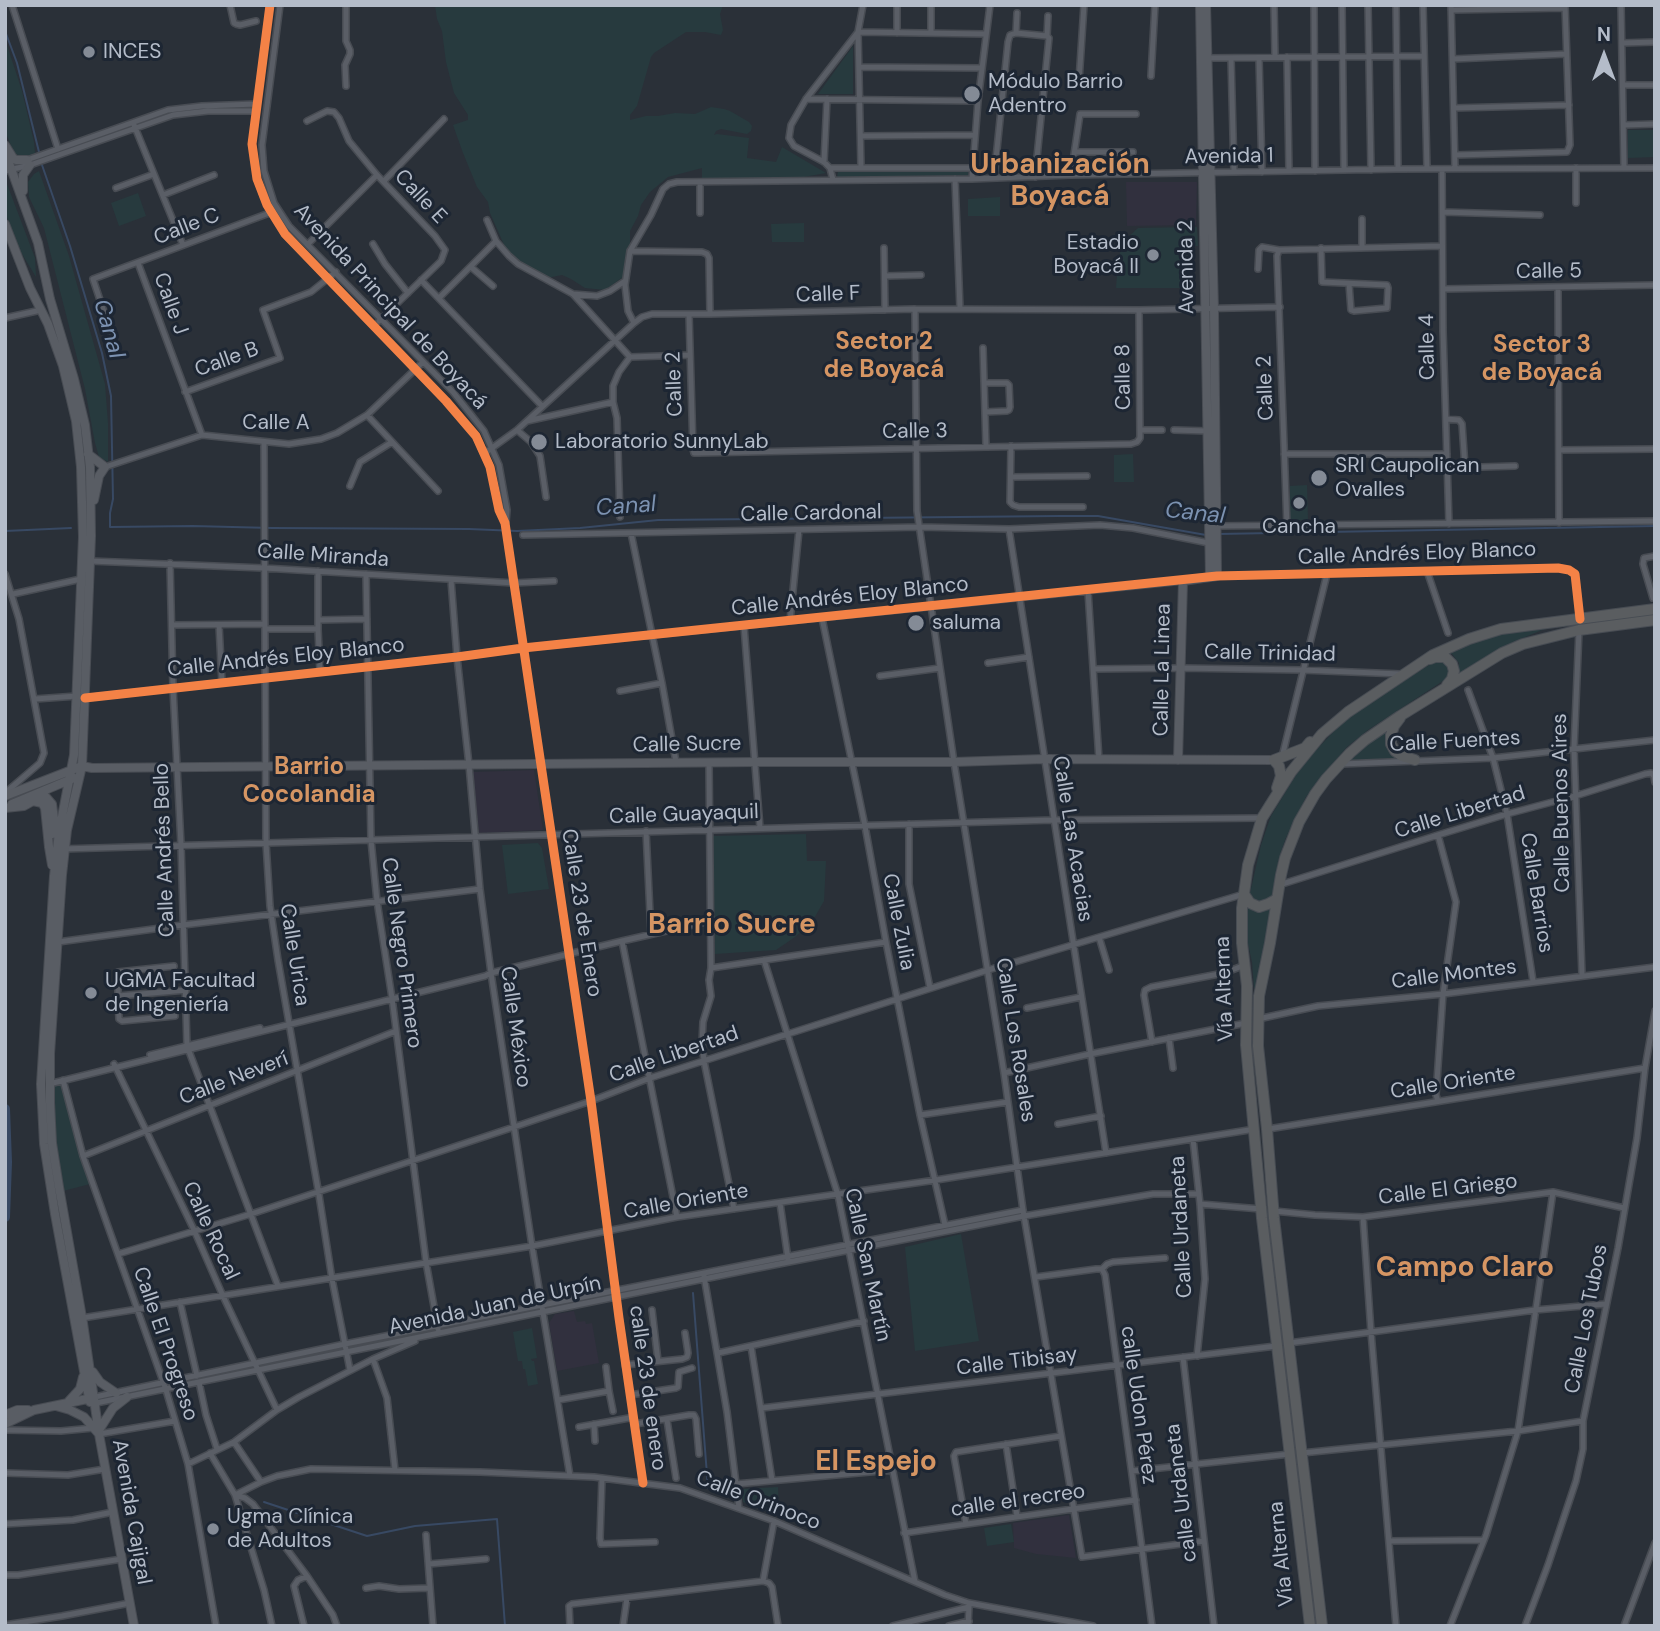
<!DOCTYPE html>
<html>
<head>
<meta charset="utf-8">
<style>
	body { margin:0 }
	#map { position:relative; width:1660px; height:1631px; overflow:hidden; background:#2a3038; font-family:"DM Sans",sans-serif }
	canvas { display:block }
	.frame { position:absolute; inset:0; border:7px solid #b4bcc9; pointer-events:none }
	.north { position:absolute; left:1569px; top:21px; width:70px; height:70px; -webkit-text-stroke:5px #1d2633; paint-order:stroke; rotate:0deg; font-size:19px; font-weight:700; line-height:28px; text-align:center; color:#b4bcc9 }
	.north::after { content:''; display:block; margin:auto; width:24px; height:32px; background:#b4bcc9; clip-path:polygon(50% 0,100% 100%,50% 72%,0 100%) }
</style>
</head>
<body>
<div id="map">
<canvas width="1660" height="1631"></canvas>
<div class="frame"></div>
<div class="north">N</div>
</div>
<script>
const context = document.querySelector('canvas').getContext('2d');
context.lineJoin = 'round';
function paint(path, color) { context.fillStyle = color; context.fill(path, 'evenodd'); }
const shape = rows => new Path2D(rows.map(r => 'M' + r).join(''));
function strokePath(path, color, width, dash) { context.strokeStyle = color; context.lineWidth = width; context.lineCap = dash ? 'butt' : 'round'; context.setLineDash(dash || []); context.stroke(path); }
function label(font, color, halo, rows, align = 'center') {
  context.font = font + ' "DM Sans",sans-serif'; context.lineWidth = 6; context.setLineDash([]); context.textBaseline = 'middle'; context.strokeStyle = halo; context.fillStyle = color; for (const [text, x, y, turn = 0] of rows) {
    context.save(); context.translate(x, y); context.rotate((+turn || 0) * Math.PI / 180); context.textAlign = isNaN(turn) ? turn : align; if (halo) context.strokeText(text, 0, 0); context.fillText(text, 0, 0); context.restore();
  }
}
const medical = shape([
	[1126,182,1197,182,1196,225,1127,226],
	[534,770,543,830,479,833,473,772],
	[574,1311,577,1322,585,1321,586,1324,592,1323,599,1363,557,1371,549,1323,555,1314],
	[1069,1515,1076,1558,1036,1554,1014,1548,1013,1523]
]);
const green = shape([
	[435,5,723,5,720,14,723,30,721,35,705,32,686,32,654,53,651,57,637,106,630,115,630,120,646,116,658,116,675,113,695,114,711,107,724,109,730,111,749,122,752,126,751,131,747,134,721,129,716,131,714,135,717,134,749,138,747,158,776,162,782,147,826,173,804,177,762,179,702,178,702,168,668,177,650,192,641,205,638,216,630,231,630,246,623,277,605,290,585,288,571,279,562,275,547,278,524,267,505,247,490,213,488,202,477,187,463,153,453,125,468,120,468,115,454,93,446,62,442,31,437,19],
	[5,39,22,91,34,142,35,153,27,156,20,156,14,153,5,131],
	[853,46,853,94,818,94],
	[1628,130,1655,130,1655,157,1628,158],
	[39,171,69,256,105,384,108,423,108,462,99,457,95,443,85,389,44,228,29,197,28,182,34,174],
	[838,172,968,172,968,175,837,177],
	[5,183,7,184,35,258,36,277,19,249,9,223,5,211],
	[138,193,146,216,119,226,111,203],
	[1000,197,1000,216,968,216,968,199],
	[804,223,804,242,772,242,771,224],
	[1197,227,1198,246,1188,246,1187,237,1186,283,1180,288,1116,288,1118,261,1121,249,1127,238,1138,228],
	[1133,454,1134,482,1114,482,1114,455],
	[1307,485,1308,520,1290,521,1290,486],
	[1567,624,1542,630,1504,646,1458,675,1459,663,1452,654,1446,652,1490,635],
	[1437,660,1441,660,1450,666,1449,675,1446,679,1368,730,1347,747,1322,776,1306,797,1285,840,1279,858,1272,896,1266,901,1259,902,1254,899,1250,893,1261,845,1271,816,1302,765,1338,727,1358,710],
	[1389,729,1400,758,1346,761,1364,745],
	[806,834,807,861,826,861,824,901,812,922,795,937,776,950,715,954,713,836],
	[538,843,542,848,549,889,508,894,502,845],
	[1247,906,1255,910,1265,911,1273,907,1258,987,1254,988,1252,962,1248,944],
	[60,1084,90,1184,63,1191,56,1146,52,1086],
	[961,1234,979,1341,915,1351,905,1247],
	[532,1328,537,1358,531,1359,532,1361,534,1361,538,1384,528,1386,525,1369,523,1369,522,1361,518,1361,513,1332],
	[778,1487,779,1516,743,1502,741,1489],
	[1011,1524,1014,1542,987,1546,984,1528]
]);
const stream = shape([
	[5,31,17,63,39,152],
	[42,165,70,246,102,353,111,396,113,499,110,513,110,527,193,526,272,528,469,529,517,531,580,528,658,520,1058,516,1098,516,1206,535],
	[5,531,71,528],
	[1218,534,1655,526],
	[693,1293,708,1488],
	[264,1502,367,1536,415,1526,497,1519,505,1626]
]);
const river = shape([
	[5,1109,7,1162,5,1217]
]);
const street = shape([
	[12,5,58,149],
	[230,5,234,23,236,24,240,25,256,21],
	[270,5,252,144,257,179,267,205,285,234,446,401,476,436,490,467,499,510,505,523,591,1101,619,1318,643,1483],
	[280,5,262,145,264,171,274,203,289,226,453,392,484,431,499,465,507,510,506,522],
	[897,5,897,33],
	[931,5,931,33],
	[1274,5,1275,57],
	[1314,5,1315,171],
	[1342,5,1344,170],
	[1368,5,1371,170],
	[1396,5,1398,169],
	[1423,5,1427,169],
	[1451,5,1455,169],
	[1621,5,1624,168],
	[1451,10,1565,8],
	[1016,33,1017,13],
	[1047,36,1048,16],
	[1622,43,1655,42],
	[1287,57,1289,171],
	[1207,58,1424,56],
	[1231,58,1234,172],
	[1259,58,1262,172],
	[1453,59,1566,54],
	[860,67,982,68],
	[1151,76,1155,5],
	[1079,81,1084,5],
	[1623,85,1655,85],
	[346,86,345,65,350,54,350,50,346,41,346,5],
	[806,99,978,101],
	[1454,108,1569,105],
	[307,121,327,111,334,112,339,118,349,141,377,175,435,236,445,250,441,261,379,321],
	[134,125,183,245],
	[1624,125,1655,124],
	[861,136,975,135],
	[1075,152,1133,152],
	[1455,155,1567,152,1570,145,1565,5],
	[27,160,168,110,202,106,256,104],
	[824,162,827,99],
	[861,167,858,32,863,5],
	[830,168,973,168],
	[1576,168,1576,203],
	[1442,169,1443,331,1449,524],
	[5,171,30,165,173,115,208,111,256,111],
	[1071,175,1080,114,1136,114],
	[994,178,1008,42,1010,35,1016,33,1047,36,1049,38,1035,177],
	[955,179,960,309],
	[972,179,978,101,990,5],
	[833,180,830,168,824,162,794,146,789,138,791,125,806,99,858,32,985,34],
	[384,181,444,119],
	[700,182,700,213],
	[116,188,154,174],
	[163,195,214,175],
	[1443,212,1540,215],
	[1362,219,1362,247],
	[487,220,496,241,509,256,518,264,573,294,630,357,690,355],
	[308,244,377,175],
	[373,244,385,264,408,293],
	[884,248,885,310],
	[1321,248,1322,282,1387,285,1388,288,1387,308,1354,311,1351,310,1349,284],
	[1279,250,1277,256,1287,526],
	[630,251,702,252,707,254,709,258,710,314],
	[138,263,202,435],
	[471,267,493,286],
	[1258,269,1259,250,1262,247,1279,250,1442,246],
	[885,276,921,275],
	[421,280,542,406],
	[1558,288,1559,523],
	[1443,289,1655,285],
	[573,294,597,296,610,291,625,281],
	[439,298,496,241],
	[915,309,917,511,954,762,1004,1073,1023,1210,1082,1557,1142,1549,1152,1626],
	[689,314,693,449,694,453,699,453,1131,444,1137,442,1140,438,1139,310],
	[5,318,41,310],
	[634,323,628,311,625,285,630,251,651,215,663,189,669,184,677,182,972,179,1071,175,1398,169,1655,168],
	[111,333,93,279,272,212],
	[983,348,986,446],
	[984,383,1007,383,1009,385,1010,407,1009,410,1007,411,985,412],
	[185,392,280,358,263,310,311,292,336,272],
	[367,415,438,491],
	[1446,419,1459,420,1462,424,1465,467],
	[527,421,613,402],
	[517,430,531,442,540,456,546,497],
	[1140,430,1162,430],
	[1174,430,1208,431],
	[264,442,266,843,270,906,278,960,319,1195,332,1279,350,1370],
	[1011,446,1010,502,1013,505,1019,507,1083,507],
	[1559,450,1655,449],
	[485,453,517,430,634,323,642,317,652,314,710,314,915,309,1139,310,1280,307],
	[1284,454,1447,454],
	[105,467,202,435,289,444,321,439,337,433,367,415,423,362],
	[1448,468,1515,466],
	[1011,477,1087,476],
	[350,486,360,462,392,442],
	[620,517,617,418,613,402,613,386,619,372,630,357],
	[1217,526,1655,521],
	[1009,529,1106,1153],
	[631,533,662,683,676,762],
	[523,535,920,527,1009,529,1100,525,1133,528,1209,543],
	[90,561,264,568,514,583,554,581],
	[170,563,173,688,181,845,187,1046,278,1286],
	[318,571,318,629,320,672],
	[1427,571,1448,633],
	[5,574,19,619,44,753,40,763,5,793],
	[366,574,371,840,377,901,392,998,426,1262,438,1329],
	[1217,576,1558,568,1569,570,1575,574,1580,619],
	[451,580,457,657,469,765,480,889,491,973,532,1246,570,1476],
	[1088,591,1099,760],
	[13,594,81,579],
	[1653,598,1643,564,1644,558,1655,556],
	[822,618,865,826,886,942,920,1115,945,1225],
	[318,620,367,619],
	[790,621,799,530],
	[172,625,265,624],
	[219,625,222,683],
	[744,626,760,828],
	[265,629,318,629],
	[1579,630,1574,749,1582,975],
	[988,663,1029,657],
	[1093,669,1180,668,1302,670,1401,674],
	[880,676,940,668],
	[1468,690,1493,758,1507,814,1533,981],
	[620,691,662,683],
	[85,698,457,657,523,648,1183,581],
	[35,699,77,696],
	[1282,757,1327,574],
	[709,762,711,968,709,980,711,996,703,1022,702,1043,704,1061,734,1209],
	[1341,764,1493,758,1655,740],
	[909,824,909,884,930,988],
	[646,831,651,934],
	[62,849,1053,820,1262,818],
	[1279,885,1438,835,1507,814,1575,796,1645,774,1651,773,1654,776,1655,782],
	[1099,937,1109,970],
	[622,941,677,1217],
	[58,942,183,925,480,889],
	[764,960,838,1195,915,1582],
	[711,968,886,942],
	[118,996,118,972,174,966],
	[1027,1008,1081,997],
	[175,1016,122,1021,119,1019,118,996,186,990],
	[1258,1019,1318,1006,1443,994,1655,967],
	[1169,1038,1173,1068],
	[1152,1042,1144,995,1145,990,1151,987,1224,973,1245,965],
	[150,1055,260,1028],
	[114,1064,194,1230,223,1296,277,1410],
	[1004,1073,1090,1054,1246,1023],
	[63,1080,83,1156,166,1390,188,1464,216,1626],
	[49,1084,485,976,491,973,622,941,710,921],
	[1438,1101,1436,1095,1443,994,1456,902,1438,835],
	[920,1115,1008,1102],
	[1058,1124,1101,1116],
	[1268,1129,1645,1068],
	[1193,1139,1200,1204,1205,1279,1197,1356],
	[83,1156,396,1031],
	[780,1203,788,1259],
	[1200,1204,1261,1209],
	[1274,1211,1315,1215,1363,1217,1553,1192,1624,1208],
	[1363,1217,1371,1332,1396,1626],
	[118,1254,251,1214,514,1127,591,1101,650,1078,988,970,1244,894],
	[1102,1269,1107,1264,1113,1262,1165,1258],
	[704,1276,727,1412,739,1508],
	[1036,1277,1096,1269,1102,1269,1105,1275,1142,1549,1204,1541],
	[180,1302,197,1376],
	[652,1310,658,1361],
	[82,1318,532,1246,677,1217,936,1180,1255,1129],
	[1289,1343,1535,1310,1606,1304],
	[751,1346,772,1480],
	[718,1353,864,1321],
	[1183,1357,1214,1626],
	[373,1359,387,1398,395,1470],
	[625,1365,682,1359,687,1357,688,1353,685,1333],
	[199,1382,206,1415,217,1449],
	[609,1391,613,1411],
	[630,1395,676,1388,678,1387,679,1372,692,1368],
	[95,1397,345,1344,1023,1210],
	[558,1400,609,1391,606,1367],
	[96,1403,748,1270,1024,1216,1153,1194,1199,1194],
	[762,1408,1276,1346],
	[667,1420,676,1478],
	[594,1424,595,1441],
	[635,1424,689,1415,694,1415,696,1419,699,1454],
	[579,1427,629,1418],
	[5,1430,61,1431,93,1428],
	[99,1434,175,1421],
	[234,1442,261,1482],
	[1006,1444,1017,1516],
	[210,1453,235,1495,264,1590,272,1626],
	[1302,1453,1518,1431,1583,1421],
	[188,1464,234,1442,277,1410,299,1397,373,1359,415,1341],
	[1132,1471,1290,1454],
	[5,1473,68,1475,105,1469],
	[602,1478,600,1538,601,1544,655,1542],
	[736,1484,892,1470],
	[235,1495,261,1482,277,1476,311,1469,480,1472,594,1477,680,1488,774,1521,945,1595,969,1603,1093,1626],
	[235,1495,245,1498,253,1504,307,1576,333,1615,337,1626],
	[5,1524,73,1520,113,1512],
	[966,1524,954,1456,956,1452,1061,1436],
	[904,1533,1136,1500],
	[426,1535,433,1626],
	[1389,1541,1484,1540],
	[429,1564,486,1559],
	[5,1575,18,1575,122,1559],
	[763,1581,774,1521],
	[366,1588,379,1586,399,1589,429,1588],
	[5,1625,62,1616,130,1603],
	[304,1626,294,1586,298,1580,307,1576],
	[570,1626,569,1606,572,1604,763,1581,769,1583,772,1587,778,1626],
	[623,1626,627,1598],
	[893,1626,969,1607],
	[949,1626,969,1621],
	[968,1626,969,1606],
	[1450,1626,1486,1535,1518,1431,1553,1192],
	[1525,1626,1548,1565,1576,1481,1583,1449,1583,1421,1618,1248,1637,1138,1645,1068,1655,1011],
	[1624,1626,1655,1543]
]);
const secondary = shape([
	[1200,5,1210,577],
	[5,145,13,158,16,160,27,160],
	[5,152,38,243,50,299,74,379,85,425,90,467,91,536,82,766,67,830,62,875,50,1054,50,1102,52,1143,59,1187,83,1323,99,1434,134,1626],
	[23,191,23,175,30,165],
	[5,224,30,288,48,324,63,366,76,421,81,467,83,537,74,755,59,832,54,876,41,1084,44,1144,55,1214,89,1398,90,1402,96,1403],
	[88,454,105,467,99,476,94,500],
	[1178,760,1183,581,1217,576,1214,309,1206,5],
	[37,794,46,797,52,804,54,819,52,834],
	[5,796,82,766,92,768,756,762,954,762,1044,759,1274,760],
	[12,804,74,778],
	[5,808,24,806,33,801,42,803,45,808,49,847,52,865],
	[93,1372,100,1382,116,1393],
	[69,1401,80,1389,83,1377],
	[56,1406,70,1410,84,1417,99,1434],
	[5,1415,17,1410,28,1410],
	[5,1424,34,1410,92,1398],
	[99,1430,113,1408,127,1397]
]);
const highway = shape([
	[1430,659,1435,657,1445,657,1452,664,1454,671,1452,679,1447,685],
	[1400,718,1394,726,1391,735,1391,744,1395,751,1402,756,1415,760],
	[1277,788,1281,776,1279,766,1274,760,1305,748,1310,742],
	[1244,894,1250,903,1259,907,1268,904,1277,899],
	[1310,1626,1262,1218,1246,1045,1247,986,1242,943,1242,908,1248,865,1262,818,1291,772,1322,734,1348,712,1433,655,1469,639,1501,629,1655,609],
	[1322,1626,1274,1218,1267,1129,1258,1046,1259,996,1270,943,1281,875,1285,858,1299,822,1315,794,1326,779,1350,753,1365,740,1400,716,1502,653,1523,644,1579,630,1655,620]
]);
const cycleway = shape([
	[270,5,252,144,257,179,267,205,285,234,446,401,476,436,490,467,499,510,505,523,591,1101,619,1318,643,1483],
	[85,698,457,657,523,648,1217,576,1558,568,1569,570,1575,574,1580,619]
]);
const markers = [
	[89,52,7,"#848b96"],
	[972,94,9,"#848b96"],
	[1153,255,7,"#848b96"],
	[539,442,9,"#848b96"],
	[1319,478,9,"#848b96"],
	[1299,503,7,"#848b96"],
	[916,623,9,"#848b96"],
	[91,993,7,"#848b96"],
	[213,1529,7,"#848b96"]
];
const poiNames = [
	["INCES",103,52],
	["Módulo Barrio",988,82],
	["Adentro",988,106],
	["Estadio",1139,243,"right"],
	["Boyacá II",1139,267,"right"],
	["Laboratorio SunnyLab",555,442],
	["SRI Caupolican",1335,466],
	["Ovalles",1335,490],
	["Cancha",1299,527,"center"],
	["saluma",932,623],
	["UGMA Facultad",105,981],
	["de Ingeniería",105,1005],
	["Ugma Clínica",227,1517],
	["de Adultos",227,1541]
];
const streetNames = [
	["Avenida 1",1229,157,-1],
	["Calle E",420,197,47],
	["Calle C",187,227,-21],
	["Avenida 2",1187,267,-91],
	["Calle 5",1549,272,-1],
	["Calle F",828,295,-2],
	["Calle J",170,304,70],
	["Avenida Principal de Boyacá",390,307,47],
	["Calle 4",1428,347,-91],
	["Calle B",227,360,-20],
	["Calle 8",1124,377,-91],
	["Calle 2",675,384,-92],
	["Calle 2",1266,388,-92],
	["Calle A",276,423],
	["Calle 3",915,432,-1],
	["Calle Cardonal",811,514,-1],
	["Calle Andrés Eloy Blanco",1417,554,-2],
	["Calle Miranda",323,556,4],
	["Calle Andrés Eloy Blanco",850,597,-6],
	["Calle Trinidad",1270,654,1],
	["Calle Andrés Eloy Blanco",286,658,-6],
	["Calle La Linea",1163,670,-89],
	["Calle Fuentes",1455,742,-3],
	["Calle Sucre",687,745,-1],
	["Calle Buenos Aires",1562,803,-91],
	["Calle Libertad",1460,813,-17],
	["Calle Guayaquil",684,815,-2],
	["Calle Las Acacias",1072,839,81],
	["Calle Andrés Bello",165,850,-92],
	["Calle Barrios",1536,893,81],
	["Calle 23 de Enero",581,913,81],
	["Calle Zulia",898,922,79],
	["Calle Negro Primero",401,953,82],
	["Calle Urica",294,955,81],
	["Calle Montes",1454,975,-7],
	["Vía Alterna",1225,989,-92],
	["Calle México",515,1027,82],
	["Calle Los Rosales",1015,1040,81],
	["Calle Libertad",674,1055,-19],
	["Calle Neverí",234,1079,-21],
	["Calle Oriente",1453,1083,-9],
	["Calle El Griego",1448,1190,-7],
	["Calle Oriente",686,1202,-10],
	["Calle Urdaneta",1182,1227,-93],
	["Calle Rocal",210,1231,65],
	["Calle San Martín",867,1265,78],
	["Avenida Juan de Urpín",495,1306,-12],
	["Calle Los Tubos",1587,1319,-79],
	["Calle El Progreso",165,1344,71],
	["Calle Tibisay",1017,1362,-7],
	["calle 23 de enero",647,1388,82],
	["calle Udon Pérez",1138,1405,82],
	["calle Urdaneta",1182,1493,-97],
	["Calle Orinoco",758,1501,21],
	["calle el recreo",1018,1501,-8],
	["Avenida Cajigal",131,1512,80],
	["Vía Alterna",1282,1554,-96]
];
const waterNames = [
	["Canal",108,329,74],
	["Canal",626,507,-4],
	["Canal",1195,514,6]
];
const quarterNames = [
	["Sector 2",884,343],
	["de Boyacá",884,371],
	["Sector 3",1542,346],
	["de Boyacá",1542,374],
	["Barrio",309,768],
	["Cocolandia",309,796]
];
const districtNames = [
	["Urbanización",1060,166],
	["Boyacá",1060,198],
	["Barrio Sucre",732,926],
	["Campo Claro",1465,1269],
	["El Espejo",876,1463]
];
paint(medical, '#31303e');
paint(green, '#273a3e');
strokePath(stream, '#384963', 2);
strokePath(river, '#384963', 10);
strokePath(street, '#484c53', 8);
strokePath(secondary, '#484c53', 10);
strokePath(highway, '#474c53', 12);
strokePath(street, '#5a5e66', 5);
strokePath(secondary, '#595d64', 8);
strokePath(highway, '#5a5d60', 10);
strokePath(cycleway, '#f48246', 9);
for (const [x, y, r, color] of markers) { const dot = new Path2D(); dot.arc(x, y, r, 0, 2 * Math.PI); context.fillStyle = color; context.fill(dot); strokePath(dot, '#1d2633', 2.5); }
label('21px', '#b4bcc9', '#1d2633', poiNames, 'left');
label('21px', '#b4bcc9', '#1d2633', streetNames);
label('italic 23px', '#7c92b1', '#1d2633', waterNames);
label('bold 24px', '#d59563', '#1d2633', quarterNames);
label('bold 28px', '#d59563', '#1d2633', districtNames);
</script>
</body>
</html>
